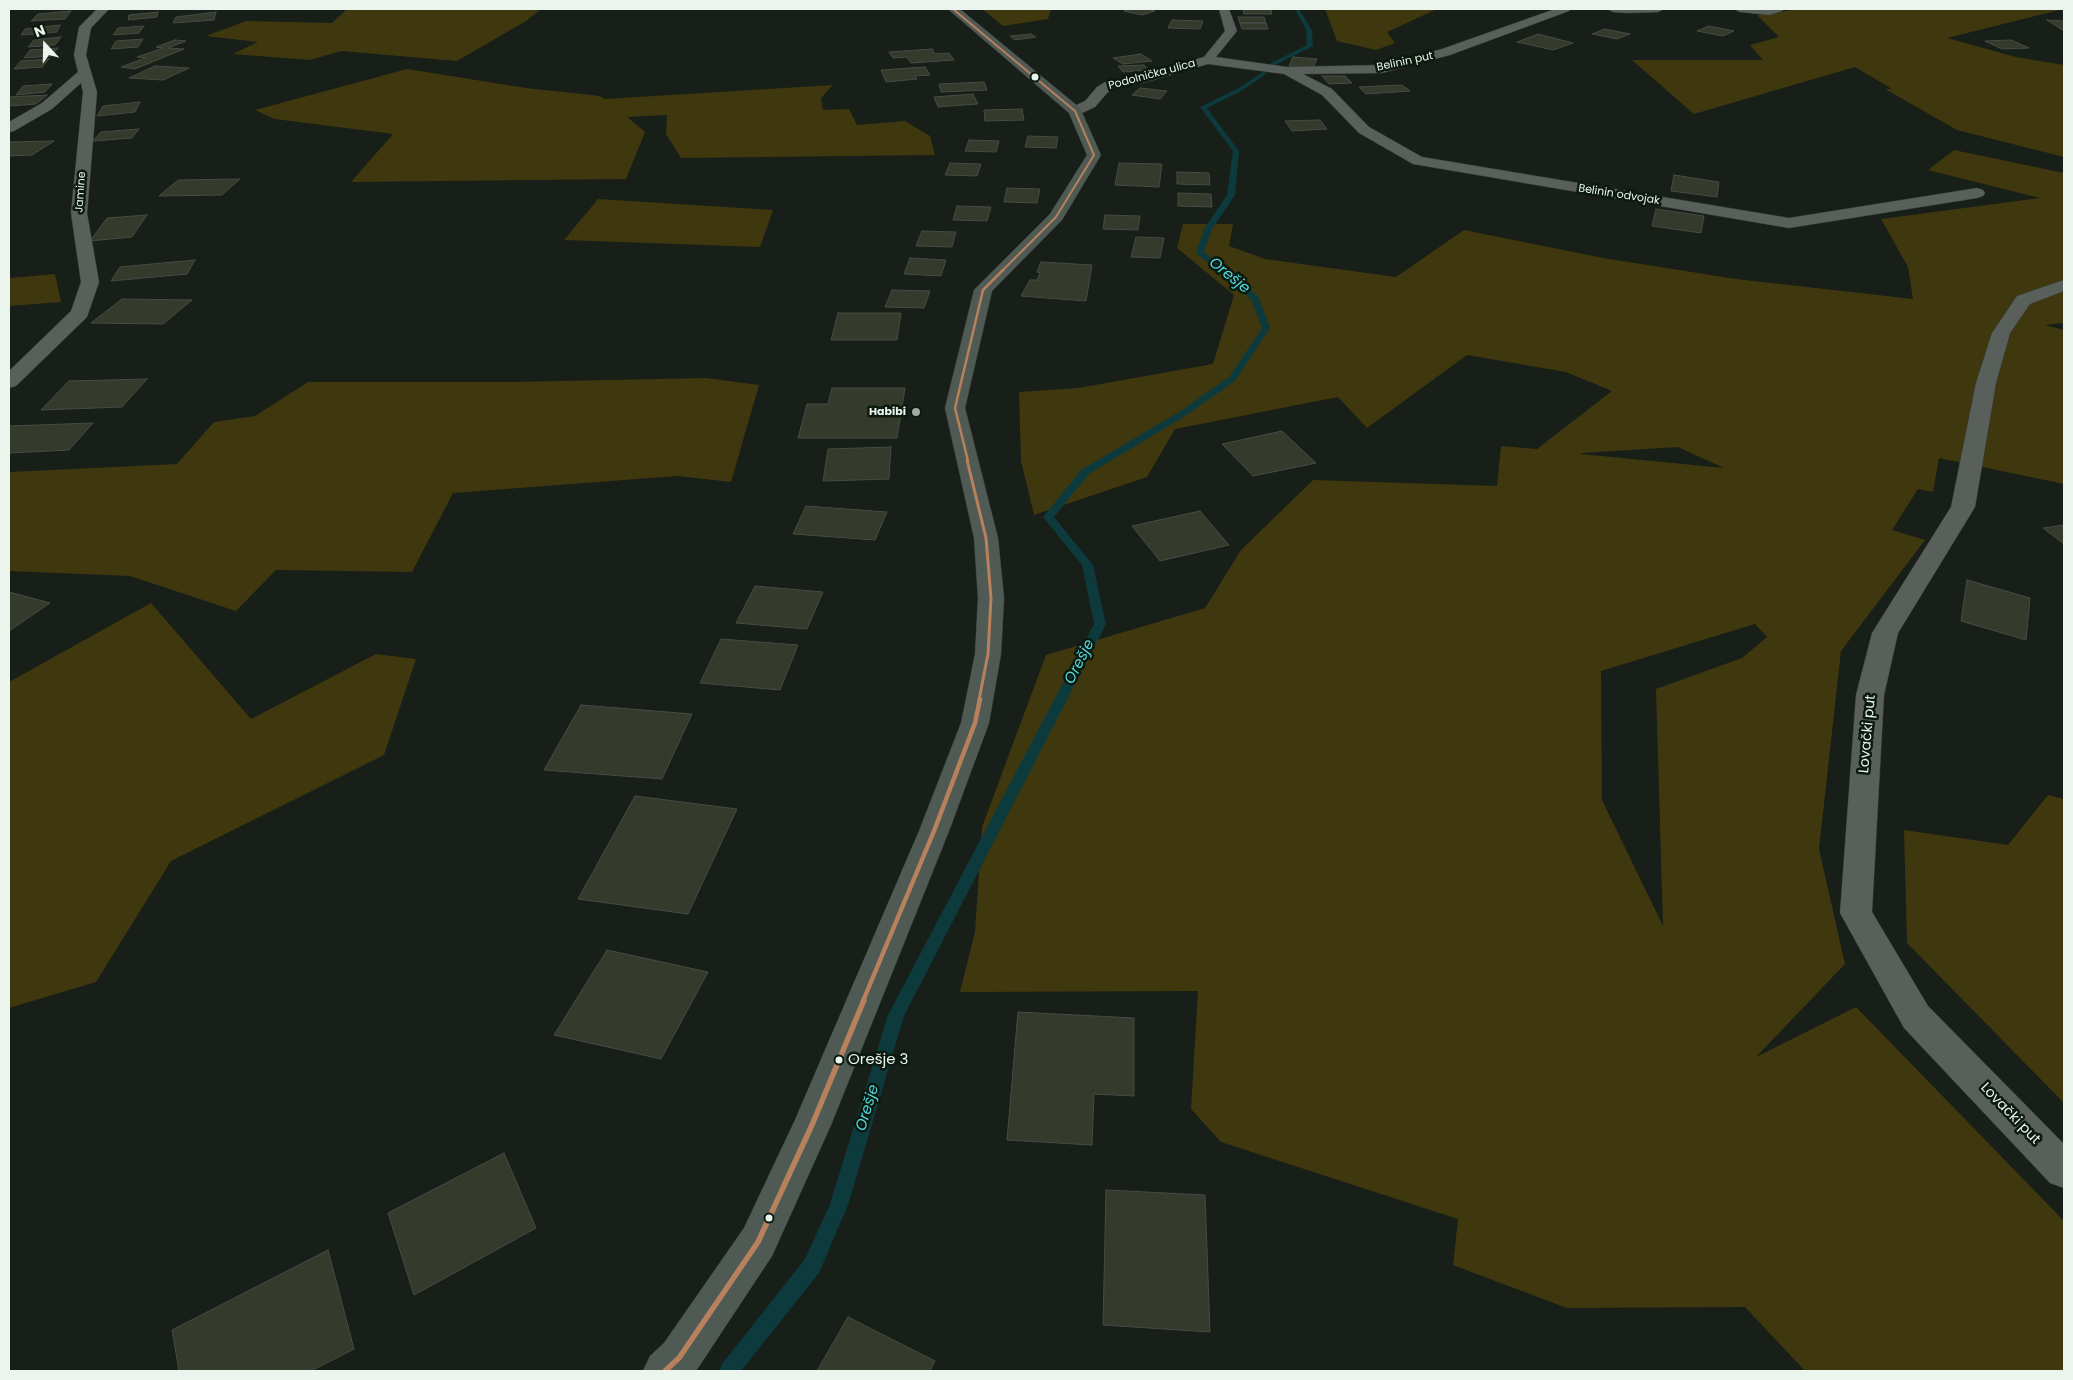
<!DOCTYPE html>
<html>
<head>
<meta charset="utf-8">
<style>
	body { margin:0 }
	#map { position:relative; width:2073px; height:1380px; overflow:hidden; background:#181e18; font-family:Poppins,sans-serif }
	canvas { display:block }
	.frame { position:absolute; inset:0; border:10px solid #ebf5ed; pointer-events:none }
	.north { position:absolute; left:20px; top:20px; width:50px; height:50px; -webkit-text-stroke:4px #0b190e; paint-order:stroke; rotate:339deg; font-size:14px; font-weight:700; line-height:20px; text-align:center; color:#ebf5ed }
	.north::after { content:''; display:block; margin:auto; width:18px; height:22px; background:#ebf5ed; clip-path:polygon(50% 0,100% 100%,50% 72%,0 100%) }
</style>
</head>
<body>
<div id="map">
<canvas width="2073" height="1380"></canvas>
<div class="frame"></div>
<div class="north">N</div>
</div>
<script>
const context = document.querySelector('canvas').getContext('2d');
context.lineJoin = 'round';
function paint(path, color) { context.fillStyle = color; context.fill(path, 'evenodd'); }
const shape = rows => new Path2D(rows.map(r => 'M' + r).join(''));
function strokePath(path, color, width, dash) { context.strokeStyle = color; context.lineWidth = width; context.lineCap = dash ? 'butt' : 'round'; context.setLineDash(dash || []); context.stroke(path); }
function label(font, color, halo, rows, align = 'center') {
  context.font = font + ' Poppins,sans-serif'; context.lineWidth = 5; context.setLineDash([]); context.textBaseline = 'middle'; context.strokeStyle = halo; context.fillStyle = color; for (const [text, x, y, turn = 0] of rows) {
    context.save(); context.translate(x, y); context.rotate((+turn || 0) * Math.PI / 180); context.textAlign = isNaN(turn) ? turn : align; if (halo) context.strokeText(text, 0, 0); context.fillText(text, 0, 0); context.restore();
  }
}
const green = shape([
	[347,9,541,9,526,21,457,61,341,51,310,60,233,54,258,42,206,36,246,21,332,23],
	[982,9,1051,9,1048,19,1003,26],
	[1325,9,1437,9,1387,32,1395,43,1376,50,1337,41],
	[1799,9,2063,9,1947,38,2016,57,2064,65,2064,157,1957,130,1885,89,1892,89,1855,67,1694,114,1632,60,1763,60,1750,45,1779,37,1757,15],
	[407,69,526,88,600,96,605,99,833,85,821,98,823,110,849,109,857,125,905,121,930,136,935,155,681,158,666,134,667,115,627,117,645,132,626,179,351,182,393,134,275,119,255,110],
	[1954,150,2064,173,2064,323,2045,325,2064,330,2064,484,1939,458,1933,492,1918,489,1892,530,1925,540,1841,651,1819,849,1845,964,1756,1057,1856,1007,2064,1221,2064,1371,1805,1371,1745,1307,1567,1308,1453,1265,1458,1219,1221,1142,1191,1109,1198,991,960,992,975,932,982,827,1046,655,1205,608,1241,550,1313,480,1497,486,1501,446,1537,449,1612,391,1566,372,1467,355,1367,428,1338,397,1175,429,1147,477,1034,515,1021,461,1019,392,1078,388,1213,364,1234,295,1177,248,1183,224,1233,224,1229,246,1265,259,1396,277,1464,230,1603,258,1736,279,1913,299,1908,267,1881,219,2040,198,1928,170],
	[1678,447,1724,468,1581,454,1582,453],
	[1755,624,1767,637,1742,658,1656,689,1663,926,1602,800,1601,671],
	[598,199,773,210,760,247,564,240],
	[55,274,61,302,9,306,9,278],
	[706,378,759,385,731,482,677,476,453,493,412,572,276,570,236,611,130,576,9,571,9,472,177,464,214,422,255,416,308,382,512,382],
	[151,603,251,719,376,654,416,659,384,755,171,861,96,982,9,1008,9,682],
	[2048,795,2064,799,2064,1103,1907,943,1904,830,2008,845]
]);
const stream = shape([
	[1295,9,1299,9,1312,30,1313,46,1275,65,1271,65,1271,63,1307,45,1306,30,1295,9],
	[1264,71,1266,74,1243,90,1207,108,1239,151,1235,195,1212,229,1204,252,1258,296,1270,328,1235,381,1185,416,1089,474,1054,517,1093,565,1106,624,904,1016,848,1205,819,1273,741,1371,719,1371,722,1364,805,1259,830,1204,888,1015,1094,624,1082,565,1043,517,1081,470,1179,412,1229,377,1262,328,1251,299,1196,253,1204,229,1227,195,1233,151,1200,107,1239,88,1264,71]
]);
const building = shape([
	[1131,9,1147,9,1155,11,1142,15,1124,11,1131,9],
	[1243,9,1271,9,1272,14,1244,14,1243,9],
	[71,11,65,19,31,21,38,14,71,11],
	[158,12,157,17,128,20,129,15,158,12],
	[216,12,214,20,173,23,176,17,216,12],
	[1238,17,1264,17,1266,23,1240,23,1238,17],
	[1172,20,1203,21,1200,29,1168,28,1172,20],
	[2047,20,2064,21,2064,30,2061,29,2047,20],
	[1240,23,1266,23,1268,29,1242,29,1240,23],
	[60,25,57,32,21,35,25,29,60,25],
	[144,26,139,33,113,35,118,28,144,26],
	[1709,26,1734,31,1723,36,1697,31,1709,26],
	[1605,29,1630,34,1617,39,1592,34,1605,29],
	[1031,34,1036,37,1015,40,1010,36,1031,34],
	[1538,34,1573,43,1553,50,1517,42,1538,34],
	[61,37,55,45,28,47,34,40,61,37],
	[143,39,138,47,111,49,116,41,143,39],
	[175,40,186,41,168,48,184,49,135,69,121,67,145,58,137,57,163,48,156,47,175,40],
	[2011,40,2029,48,2002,49,1985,41,2011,40],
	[58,48,51,56,24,58,30,50,58,48],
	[932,49,935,54,949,53,954,60,911,63,907,57,893,58,889,52,932,49],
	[1141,54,1152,61,1123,64,1113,58,1141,54],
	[1293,57,1317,59,1313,68,1289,66,1293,57],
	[49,59,42,67,14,69,21,61,49,59],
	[1144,65,1148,70,1123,72,1118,66,1144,65],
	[155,66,189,68,163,80,129,78,155,66],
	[925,67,930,75,915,76,917,79,886,82,881,70,925,67],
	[1322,76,1345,76,1352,83,1329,84,1322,76],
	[984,82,987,90,941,92,939,84,984,82],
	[52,84,45,92,16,95,23,86,52,84],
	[1402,85,1410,91,1366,94,1359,87,1402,85],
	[1140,88,1167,91,1160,99,1132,95,1140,88],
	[973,94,978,104,938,107,934,97,973,94],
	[47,95,36,104,9,106,9,97,47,95],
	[140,102,135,112,97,116,103,106,140,102],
	[1022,109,1024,120,985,121,984,110,1022,109],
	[1320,120,1327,129,1292,131,1285,121,1320,120],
	[139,129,132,138,93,141,101,132,139,129],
	[1028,136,1058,137,1056,148,1025,147,1028,136],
	[969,140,999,141,996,152,965,151,969,140],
	[54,141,32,155,9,156,9,142,54,141],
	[950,163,981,164,977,176,945,175,950,163],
	[1119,163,1162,164,1159,187,1115,185,1119,163],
	[1177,172,1209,173,1210,185,1177,184,1177,172],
	[1674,175,1719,182,1717,197,1671,191,1674,175],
	[240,179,222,195,159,196,178,180,240,179],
	[1007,188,1040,189,1037,203,1004,202,1007,188],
	[1178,193,1211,194,1212,207,1178,206,1178,193],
	[957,206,991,207,987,221,953,220,957,206],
	[1656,209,1704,216,1701,233,1652,226,1656,209],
	[147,215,132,237,90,241,107,218,147,215],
	[1105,215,1140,216,1138,230,1103,229,1105,215],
	[922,231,956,232,952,247,916,246,922,231],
	[1136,237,1164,238,1160,258,1131,257,1136,237],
	[910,258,946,260,941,276,904,274,910,258],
	[195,260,187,274,111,281,120,267,195,260],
	[1041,262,1092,265,1086,301,1021,296,1030,280,1037,280,1040,273,1037,272,1041,262],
	[892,290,930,291,924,308,885,307,892,290],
	[122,299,192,300,163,324,91,323,122,299],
	[838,313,901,313,897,340,831,340,838,313],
	[147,379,122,407,41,410,69,381,147,379],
	[832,388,905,388,897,438,798,438,807,404,828,404,832,388],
	[93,423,69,450,9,453,9,426,93,423],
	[1282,431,1316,463,1253,476,1222,444,1282,431],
	[891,447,889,479,823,481,828,449,891,447],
	[806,506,887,512,875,540,793,534,806,506],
	[1200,511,1229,545,1160,561,1132,526,1200,511],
	[2064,525,2064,544,2043,528,2064,525],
	[1967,580,2030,598,2026,640,1961,621,1967,580],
	[755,586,823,592,807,629,736,623,755,586],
	[9,592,50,603,9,631,9,592],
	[721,639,798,645,780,690,700,683,721,639],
	[581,705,692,714,662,779,544,770,581,705],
	[635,796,737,809,688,914,578,899,635,796],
	[607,950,708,972,661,1059,554,1035,607,950],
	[1018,1012,1134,1018,1134,1096,1094,1094,1092,1145,1007,1140,1018,1012],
	[504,1153,536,1228,414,1295,388,1213,504,1153],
	[1106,1190,1205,1195,1210,1332,1103,1325,1106,1190],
	[328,1250,354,1349,311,1371,179,1371,172,1330,328,1250],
	[848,1317,935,1361,930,1371,817,1371,848,1317]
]);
const street = shape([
	[97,9,109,9,91,28,86,55,97,92,87,213,99,282,87,317,16,386,9,388,9,371,71,311,81,282,71,213,83,92,81,83,52,109,14,131,9,132,9,122,42,103,78,72,74,55,79,27,97,9],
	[1219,9,1229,9,1237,31,1216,57,1287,67,1382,65,1442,49,1555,9,1570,9,1569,11,1450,55,1382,73,1303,74,1332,89,1369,127,1422,157,1789,218,1977,188,1983,190,1985,193,1983,196,1977,198,1789,228,1413,164,1359,133,1322,95,1284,74,1208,64,1147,82,1114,88,1107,93,1095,107,1080,114,1070,114,1068,111,1070,108,1085,101,1097,87,1105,82,1140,75,1204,57,1225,31,1219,9],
	[1607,9,1664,9,1658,12,1628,13,1613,12,1607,9],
	[1734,9,1784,9,1782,11,1769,15,1740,12,1734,9],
	[2064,280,2064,291,2030,304,2010,333,1996,383,1975,507,1898,633,1884,695,1872,912,1928,1006,2064,1144,2064,1188,2050,1183,1904,1028,1840,913,1856,695,1872,633,1951,507,1976,383,1992,333,2017,296,2064,280]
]);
const secondary = shape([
	[948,9,960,9,1080,108,1101,155,1062,220,992,291,965,408,998,538,1004,598,1001,654,989,723,949,831,831,1125,772,1256,696,1371,643,1371,650,1356,664,1343,744,1228,795,1120,919,831,961,723,975,654,978,598,974,538,945,408,974,290,1050,214,1087,155,1069,113,948,9]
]);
const bus1Far4 = shape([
	[953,9,1075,111,1094,155,1056,217,1002,271]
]);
const bus1Far3 = shape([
	[968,461,955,408,983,290,1003,270]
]);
const bus1Far2 = shape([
	[967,460,986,538,991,598,988,654,979,700]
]);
const bus1Far1 = shape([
	[863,1001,934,831,975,723,980,699]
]);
const bus1 = shape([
	[665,1371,679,1358,758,1242,812,1125,864,1000]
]);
const markers = [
	[1035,77,4.5,"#ebf5ed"],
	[916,412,5,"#a1aaa2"],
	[839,1060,4.5,"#ebf5ed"],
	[769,1218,4.5,"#ebf5ed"]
];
const farStreetnames = [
	["Belinin put",1405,62,-12],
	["Podolnička ulica",1152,75,-15],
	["Jamine",81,192,-86],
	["Belinin odvojak",1619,195,9]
];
const farPoinames = [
	["Habibi",906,412]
];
const streetNames = [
	["Lovački put",1868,734,-85],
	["Lovački put",2010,1114,46]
];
const waterNames = [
	["Orešje",1229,276,39],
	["Orešje",1080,662,-63],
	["Orešje",868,1108,-73]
];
const nearBusnames = [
	["Orešje 3",848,1060]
];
paint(green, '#3f380e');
paint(stream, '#0d3b3d');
paint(building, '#343a2c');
strokePath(building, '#474c45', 1);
strokePath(street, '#363b36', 1);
strokePath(secondary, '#363b36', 1);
paint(street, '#595f5a');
paint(secondary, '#4f5a54');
strokePath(bus1Far4, '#b6815c', 2);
strokePath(bus1Far3, '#b6815c', 2.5);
strokePath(bus1Far2, '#b6815c', 3);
strokePath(bus1Far1, '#b6815c', 4.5);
strokePath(bus1, '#b6815c', 5.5);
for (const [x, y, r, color] of markers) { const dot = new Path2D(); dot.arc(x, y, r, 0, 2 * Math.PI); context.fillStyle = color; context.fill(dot); strokePath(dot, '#0b190e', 2); }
label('11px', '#ebf5ed', '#0b190e', farStreetnames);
label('bold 11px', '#ebf5ed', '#0b190e', farPoinames, 'right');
label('14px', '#ebf5ed', '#0b190e', streetNames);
label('italic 15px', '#51d6df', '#0b190e', waterNames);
label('15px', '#ebf5ed', '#0b190e', nearBusnames, 'left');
</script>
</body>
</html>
